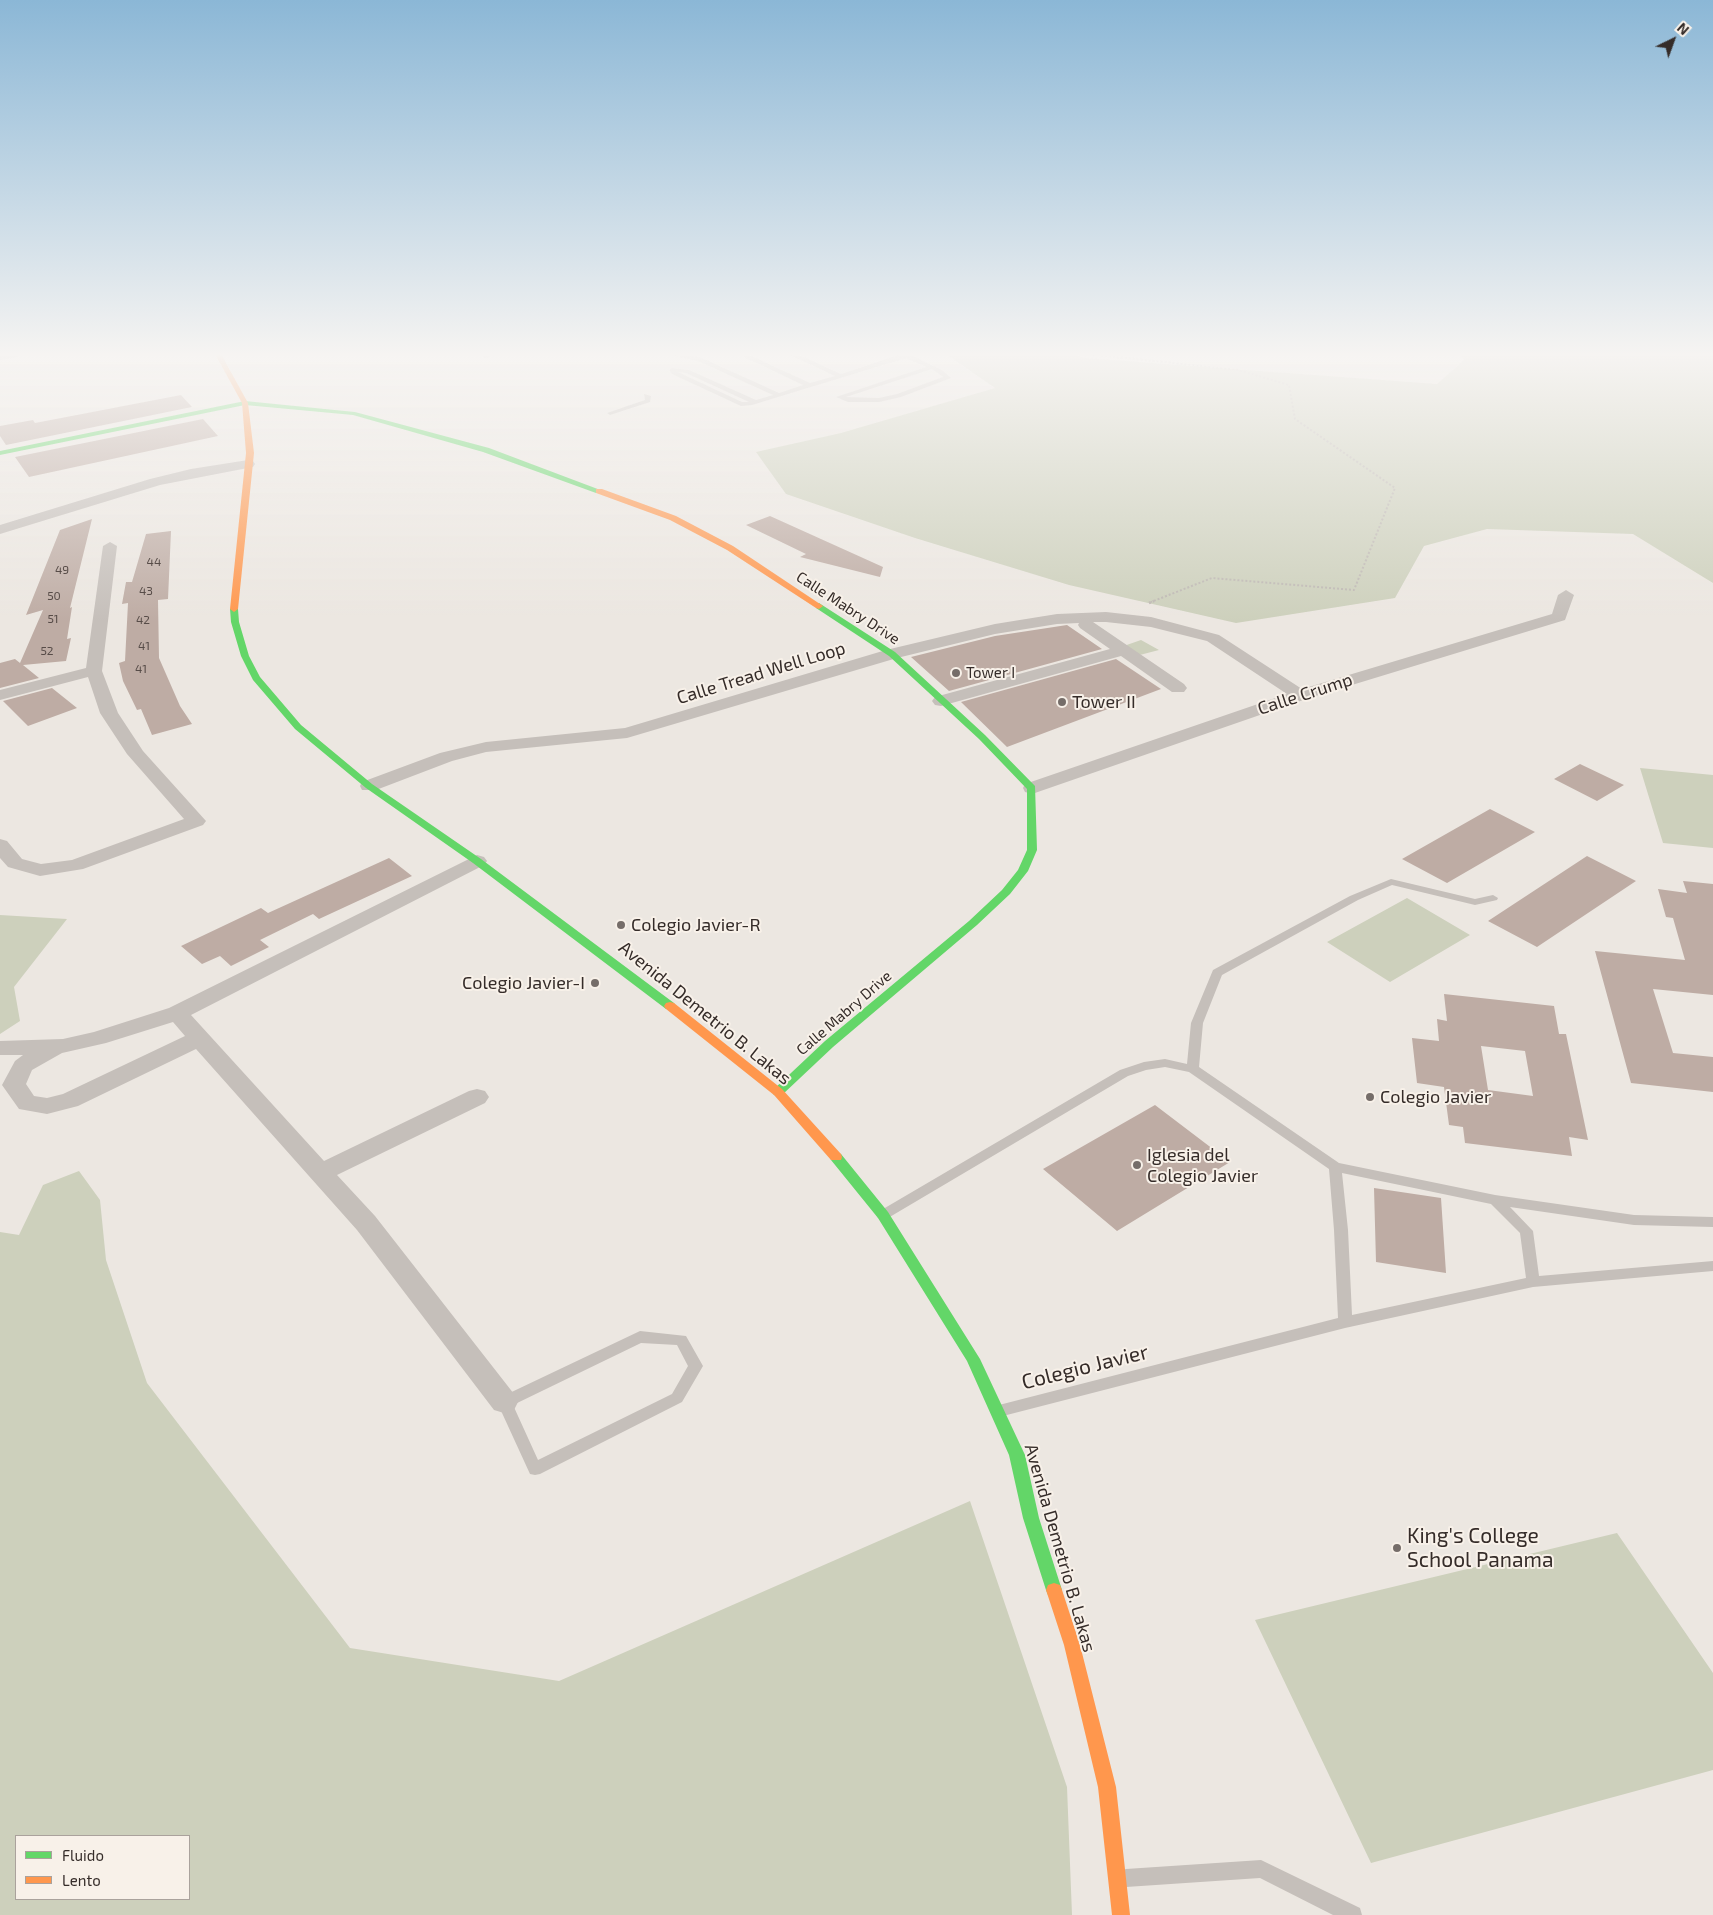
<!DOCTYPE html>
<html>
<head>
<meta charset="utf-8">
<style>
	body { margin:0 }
	#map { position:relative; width:1713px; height:1915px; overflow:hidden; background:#ece7e1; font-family:"Exo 2",sans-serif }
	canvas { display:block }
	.legend { position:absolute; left:15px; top:1835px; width:175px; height:65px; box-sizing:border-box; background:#f8f1e9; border:1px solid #aaa29c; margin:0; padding:6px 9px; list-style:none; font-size:15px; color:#352c29 }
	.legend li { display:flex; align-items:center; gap:10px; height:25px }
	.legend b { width:25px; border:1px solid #aaa29c }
	.north { position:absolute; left:1648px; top:15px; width:50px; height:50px; -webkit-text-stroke:4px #f8f1e9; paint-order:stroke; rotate:42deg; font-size:14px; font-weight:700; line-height:20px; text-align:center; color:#352c29 }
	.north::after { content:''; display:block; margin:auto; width:18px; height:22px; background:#352c29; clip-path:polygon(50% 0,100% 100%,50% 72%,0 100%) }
</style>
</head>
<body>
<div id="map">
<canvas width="1713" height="1915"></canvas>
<ul class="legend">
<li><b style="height:6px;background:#63d668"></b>Fluido</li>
<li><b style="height:6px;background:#ff974d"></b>Lento</li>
</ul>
<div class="north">N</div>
</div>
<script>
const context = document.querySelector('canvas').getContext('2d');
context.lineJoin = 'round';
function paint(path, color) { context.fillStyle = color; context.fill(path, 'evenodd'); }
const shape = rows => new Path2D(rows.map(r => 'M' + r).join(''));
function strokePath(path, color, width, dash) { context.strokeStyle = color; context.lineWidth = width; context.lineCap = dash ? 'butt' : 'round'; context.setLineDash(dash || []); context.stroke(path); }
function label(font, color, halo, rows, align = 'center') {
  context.font = font + ' "Exo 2",sans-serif'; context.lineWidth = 4; context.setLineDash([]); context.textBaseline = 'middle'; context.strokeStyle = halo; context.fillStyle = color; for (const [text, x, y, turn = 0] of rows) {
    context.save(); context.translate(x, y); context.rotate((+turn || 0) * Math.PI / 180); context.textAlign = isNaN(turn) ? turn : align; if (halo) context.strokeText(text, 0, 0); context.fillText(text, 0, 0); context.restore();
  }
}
const green = shape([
	[946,354,1075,354,1084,358,1437,384,1464,360,1461,354,1713,354,1713,583,1633,534,1487,529,1424,546,1395,598,1236,623,1069,585,915,538,786,494,756,452,841,433,995,388],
	[1141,640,1159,650,1132,657,1118,648],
	[1640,768,1713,775,1713,848,1663,843],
	[1407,898,1470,935,1390,982,1327,942],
	[0,915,67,919,14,987,20,1021,0,1034],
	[79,1171,100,1200,106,1260,147,1383,350,1648,559,1681,970,1501,1067,1787,1072,1915,0,1915,0,1232,19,1235,43,1185],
	[16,1836,189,1836,189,1899,16,1899],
	[1617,1533,1713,1673,1713,1770,1371,1863,1255,1620]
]);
const building = shape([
	[181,395,192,407,6,445,0,436,0,426,33,420,35,423],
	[203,419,218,436,29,477,15,457],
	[770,516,883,567,880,577,800,557,806,554,746,525],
	[92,519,70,608,72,607,67,639,71,638,66,661,23,665,39,678,0,688,0,663,15,659,20,663,43,610,26,615,60,530],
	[171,531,168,599,158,600,159,658,180,706,192,724,152,735,141,709,137,710,123,681,119,663,125,661,128,603,122,604,126,582,132,582,146,534],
	[1067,625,1102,649,949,691,911,657,995,636],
	[1116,659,1161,689,1007,747,961,702],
	[52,688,77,708,28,726,3,701],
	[1580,764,1624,785,1597,801,1554,779],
	[1490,809,1535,832,1447,883,1402,859],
	[1587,856,1636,881,1537,947,1488,921],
	[389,858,412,876,319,919,313,914,260,940,269,947,231,966,220,956,202,964,181,946,261,908,268,913],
	[1683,881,1713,884,1713,995,1653,989,1673,1053,1713,1057,1713,1092,1631,1083,1595,951,1685,960,1673,918,1666,917,1658,889,1687,893],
	[1444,994,1554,1006,1559,1034,1566,1034,1588,1140,1569,1137,1572,1156,1465,1143,1463,1127,1449,1125,1444,1087,1417,1083,1412,1038,1439,1041,1437,1019,1447,1021],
	[1481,1046,1525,1051,1533,1096,1488,1090],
	[1155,1105,1230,1162,1117,1231,1043,1169],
	[1374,1188,1441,1198,1446,1273,1376,1262]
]);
const pathFar1 = shape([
	[1089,354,1238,370,1289,385,1295,419,1395,488,1354,590,1212,578,1151,602]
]);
const path = shape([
	[1149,603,1154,601]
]);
const lane = shape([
	[481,354,488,354,490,357,485,358,481,354],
	[668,354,684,354,702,358,779,393,803,385,738,354,747,354,810,383,835,376,788,354,797,354,841,374,902,354,908,354,942,370,951,378,901,397,879,402,848,402,836,397,926,367,906,358,752,405,741,406,672,374,669,370,672,368,689,370,756,400,773,395,698,361,668,354],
	[932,369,943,377,897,394,879,398,846,397,932,369],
	[678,372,686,373,749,402,742,402,678,372],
	[644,394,651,396,650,402,610,415,607,413,645,400,644,394],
	[1391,879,1475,899,1493,895,1498,898,1497,900,1475,905,1392,885,1358,900,1222,975,1203,1023,1199,1067,1339,1163,1495,1195,1634,1215,1713,1217,1713,1227,1634,1225,1510,1207,1533,1231,1539,1276,1713,1261,1713,1271,1533,1287,1345,1328,999,1417,994,1415,992,1411,994,1407,999,1405,1338,1318,1334,1230,1329,1169,1189,1072,1165,1067,1146,1070,1128,1076,888,1218,883,1220,878,1218,876,1215,878,1212,1120,1070,1144,1062,1165,1059,1187,1064,1191,1023,1213,970,1350,896,1391,879],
	[1342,1173,1491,1204,1520,1233,1526,1278,1352,1315,1348,1230,1342,1173],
	[640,1331,686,1336,703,1366,682,1402,540,1474,535,1475,530,1474,497,1402,499,1398,640,1331],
	[641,1343,677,1345,688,1366,672,1394,538,1460,513,1405,641,1343],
	[1261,1860,1360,1908,1362,1915,1333,1915,1260,1878,1126,1887,1119,1885,1117,1878,1119,1871,1126,1869,1261,1860]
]);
const street = shape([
	[0,354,19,354,17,357,0,360,0,354],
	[248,460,253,461,255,464,253,467,160,485,0,534,0,525,150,479,191,469,248,460],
	[110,542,117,546,102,671,118,713,143,751,206,821,203,825,83,869,40,876,8,867,0,858,0,839,7,841,22,859,41,864,72,860,184,819,127,754,100,713,88,677,0,700,0,690,86,668,103,546,110,542],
	[1566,590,1574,595,1565,620,1306,699,1032,794,1025,792,1023,788,1025,784,1287,694,1207,641,1151,627,1106,622,1093,622,1184,684,1187,688,1184,692,1172,692,1121,656,941,706,935,705,932,701,935,697,1110,649,1080,628,1078,625,1079,623,1057,624,995,634,897,658,627,738,486,752,452,761,376,790,362,790,360,786,362,782,440,753,486,742,625,728,886,650,995,624,1057,614,1106,612,1151,617,1219,635,1302,689,1552,614,1558,595,1566,590],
	[477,855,484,857,487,861,484,865,191,1015,324,1161,469,1091,477,1089,485,1091,489,1097,485,1103,337,1175,375,1216,514,1394,518,1402,514,1410,504,1413,494,1410,357,1230,196,1049,78,1106,47,1114,19,1109,2,1085,15,1061,23,1055,0,1055,0,1041,63,1039,94,1032,169,1008,477,855],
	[173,1022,185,1036,63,1094,47,1098,34,1096,26,1084,32,1070,62,1053,106,1043,173,1022]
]);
const fast = shape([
	[245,401,355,412,489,448,603,491,596,493,483,452,353,415,245,405,0,455,0,451,245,401],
	[819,603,895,652,985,735,1035,786,1037,850,1028,871,1010,894,977,925,833,1047,782,1095,778,1096,774,1095,772,1092,774,1089,825,1041,969,921,1002,890,1018,870,1027,850,1027,789,979,739,889,656,816,608,816,604,819,603],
	[234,606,238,609,239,622,249,656,260,677,301,725,372,784,481,859,674,1003,676,1006,674,1009,666,1009,473,863,366,788,295,729,253,680,241,656,231,622,230,609,234,606],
	[836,1152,841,1154,888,1212,980,1359,1025,1455,1039,1518,1062,1590,1060,1595,1054,1597,1048,1595,1046,1590,1023,1518,1009,1455,967,1361,878,1218,831,1160,830,1157,831,1154,836,1152]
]);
const slow = shape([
	[215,354,221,354,248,403,254,453,238,609,234,612,230,609,246,453,242,403,215,354],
	[596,489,602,489,676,516,733,546,823,606,819,609,816,608,727,550,670,520,596,493,596,489],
	[670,1002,674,1003,782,1089,841,1154,842,1157,841,1160,831,1160,774,1095,666,1009,664,1006,666,1003,670,1002],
	[1054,1583,1060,1585,1062,1590,1080,1645,1116,1787,1130,1915,1112,1915,1098,1787,1064,1645,1046,1590,1048,1585,1054,1583]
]);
const markers = [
	[956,673,5,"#756d69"],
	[1062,702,5,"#756d69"],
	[621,925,5,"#756d69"],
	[595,983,5,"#756d69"],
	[1370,1097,5,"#756d69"],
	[1137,1165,5,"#756d69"],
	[1397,1548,5,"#756d69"]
];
const farNumbernames = [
	["44",154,562],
	["49",62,570],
	["43",146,591],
	["50",54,596],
	["51",53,619],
	["42",143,620],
	["41",144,646],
	["52",47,651],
	["41",141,669]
];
const farStreetnames = [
	["Calle Mabry Drive",848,608,33],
	["Calle Mabry Drive",844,1013,-41]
];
const farPoinames = [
	["Tower I",966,673]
];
const streetNames = [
	["Calle Tread Well Loop",761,673,-17],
	["Calle Crump",1305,694,-18],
	["Avenida Demetrio B. Lakas",705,1013,39],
	["Avenida Demetrio B. Lakas",1060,1548,74]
];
const poiNames = [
	["Tower II",1072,702],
	["Colegio Javier-R",631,925],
	["Colegio Javier-I",585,983,"right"],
	["Colegio Javier",1380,1097],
	["Iglesia del",1147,1155],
	["Colegio Javier",1147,1176]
];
const nearStreetnames = [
	["Colegio Javier",1085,1367,-14]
];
const nearPoinames = [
	["King's College",1407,1536],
	["School Panama",1407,1560]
];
paint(green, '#cdd0bc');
paint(building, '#beaca4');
strokePath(pathFar1, '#beb8b3', 2, [2, 2]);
strokePath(path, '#beb8b3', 2.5, [2, 2]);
paint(lane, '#c5bfba');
paint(street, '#c5bfba');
paint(fast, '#63d668');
paint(slow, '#ff974d');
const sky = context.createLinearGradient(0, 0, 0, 622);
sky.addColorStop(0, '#8bb7d6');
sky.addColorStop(0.57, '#f6f4f2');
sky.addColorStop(1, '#f6f4f200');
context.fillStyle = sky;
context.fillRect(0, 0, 1713, 622);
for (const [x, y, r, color] of markers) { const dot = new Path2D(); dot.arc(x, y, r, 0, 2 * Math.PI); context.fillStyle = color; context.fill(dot); strokePath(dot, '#f8f1e9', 2); }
label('12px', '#574c48', null, farNumbernames);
label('15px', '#352c29', '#f8f1e9', farStreetnames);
label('15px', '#352c29', '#f8f1e9', farPoinames, 'left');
label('18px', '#352c29', '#f8f1e9', streetNames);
label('18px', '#352c29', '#f8f1e9', poiNames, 'left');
label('21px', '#352c29', '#f8f1e9', nearStreetnames);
label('21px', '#352c29', '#f8f1e9', nearPoinames, 'left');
</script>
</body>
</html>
